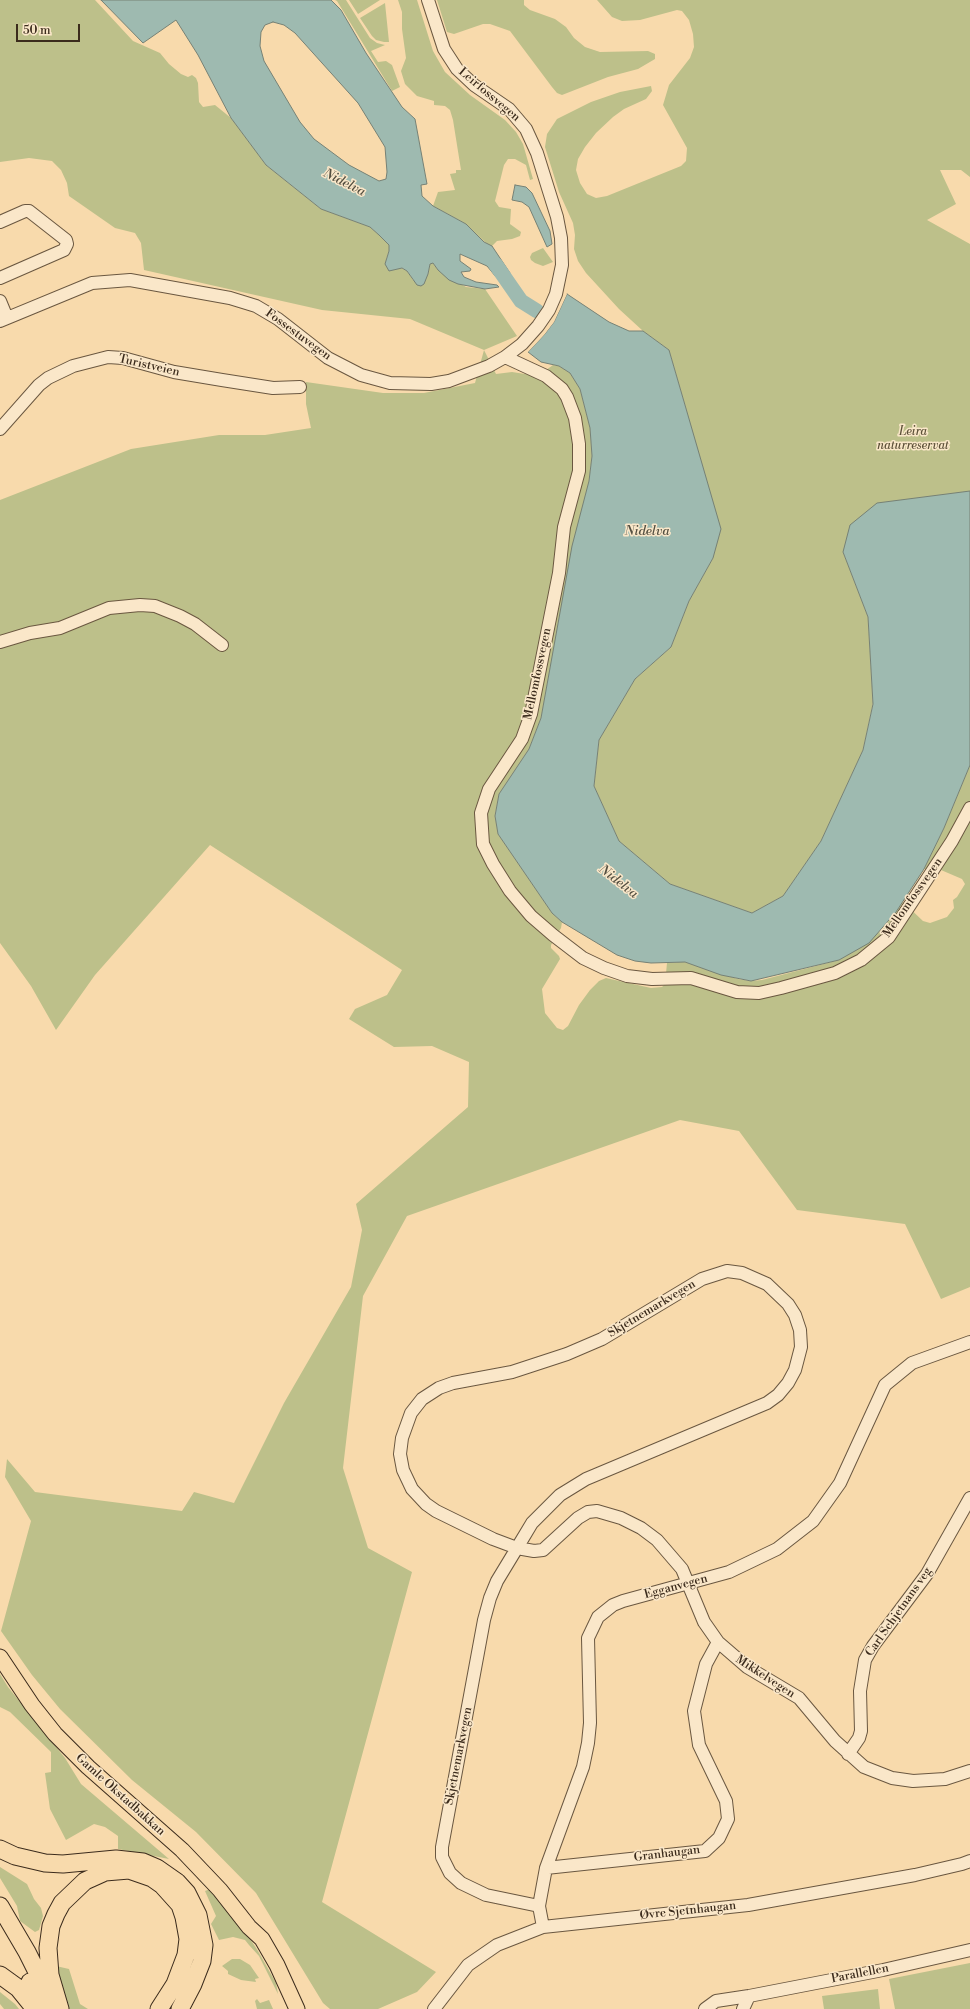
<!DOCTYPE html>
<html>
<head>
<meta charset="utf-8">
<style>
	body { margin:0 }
	#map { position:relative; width:970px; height:2009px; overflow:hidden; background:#f8daac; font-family:"Libre Bodoni",serif }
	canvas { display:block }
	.scale { position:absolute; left:16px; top:24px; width:64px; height:18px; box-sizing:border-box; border:2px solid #3b2b1c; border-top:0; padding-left:5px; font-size:12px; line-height:14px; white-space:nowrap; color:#3b2b1c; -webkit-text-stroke:3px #fae7c9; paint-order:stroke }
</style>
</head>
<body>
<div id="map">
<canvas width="970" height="2009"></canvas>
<div class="scale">50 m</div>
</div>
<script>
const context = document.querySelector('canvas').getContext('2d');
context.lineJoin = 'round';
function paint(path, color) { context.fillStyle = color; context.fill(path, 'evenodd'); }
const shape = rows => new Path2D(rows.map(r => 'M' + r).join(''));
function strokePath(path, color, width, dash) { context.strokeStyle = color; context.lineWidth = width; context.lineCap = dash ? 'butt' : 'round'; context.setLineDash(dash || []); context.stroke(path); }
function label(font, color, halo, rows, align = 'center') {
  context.font = font + ' "Libre Bodoni",serif'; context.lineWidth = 3; context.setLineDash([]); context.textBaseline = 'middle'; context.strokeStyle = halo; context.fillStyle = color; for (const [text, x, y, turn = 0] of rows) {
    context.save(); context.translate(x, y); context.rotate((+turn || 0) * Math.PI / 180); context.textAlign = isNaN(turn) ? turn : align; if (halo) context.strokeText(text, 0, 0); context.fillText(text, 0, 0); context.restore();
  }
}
const green = shape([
	[0,0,95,0,133,41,160,53,169,64,181,74,188,77,192,75,196,78,198,83,199,102,203,107,215,105,231,118,266,165,321,209,370,227,379,235,389,245,389,251,386,260,407,271,413,280,428,274,430,264,433,263,438,270,466,287,485,289,517,336,484,350,496,374,512,372,538,376,553,365,559,366,570,373,580,389,590,428,592,456,589,481,565,589,541,718,529,749,499,794,495,816,498,834,552,913,562,922,561,928,551,945,551,948,559,956,560,959,542,989,545,1013,557,1028,563,1030,568,1026,579,1005,590,990,599,981,606,978,651,988,662,987,665,984,667,963,677,962,685,962,738,979,751,981,762,980,839,960,883,929,903,902,923,921,930,923,947,917,954,908,953,900,957,897,965,884,962,879,941,870,924,869,944,828,970,765,970,1287,941,1299,905,1224,797,1210,739,1131,680,1120,407,1216,363,1296,343,1468,368,1548,412,1572,322,1902,436,1972,417,1992,378,2009,330,2009,323,2003,256,1893,196,1832,132,1780,60,1709,32,1675,1,1631,31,1521,5,1477,7,1459,35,1492,182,1511,194,1492,234,1503,284,1403,351,1287,362,1230,356,1204,468,1107,469,1062,432,1046,394,1047,349,1019,355,1009,387,995,402,970,210,845,95,975,56,1030,31,986,0,943,0,500,131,449,219,435,265,435,311,428,306,404,306,382,383,393,424,393,475,383,484,350,410,319,322,310,144,270,141,243,135,233,115,228,69,196,67,183,61,170,52,161,29,158,0,162],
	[335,0,346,0,370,38,377,43,385,45,371,51,378,62,386,61,392,65,400,87,392,91,337,1],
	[349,0,380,0,358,14],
	[398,0,417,0,433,51,445,72,470,95,505,120,516,132,523,144,533,179,530,180,526,165,515,159,508,159,504,165,495,201,499,207,511,209,510,224,521,232,520,236,512,239,497,241,492,246,488,245,466,224,433,206,438,192,455,190,450,174,456,173,456,170,461,170,453,120,450,110,445,106,434,105,434,101,417,96,405,84,401,71,406,58,402,29,402,12],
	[437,0,524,0,524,5,530,10,555,19,566,27,574,38,585,47,600,52,648,51,655,54,655,59,638,69,608,77,562,95,557,93,552,87,510,31,490,24,483,24,454,34,447,32],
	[597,0,970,0,970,177,961,170,940,170,956,204,927,220,970,244,970,493,843,552,868,617,873,703,863,750,821,841,783,896,752,913,670,884,619,841,594,786,599,740,635,679,671,647,689,601,713,558,688,416,669,350,643,331,619,309,586,273,578,261,574,249,575,235,573,223,559,192,545,147,547,134,557,119,591,102,620,92,651,86,652,91,646,99,624,109,613,117,596,133,585,147,578,159,576,170,580,183,587,194,596,198,607,196,681,166,686,161,687,148,663,105,669,85,690,58,694,47,693,34,689,20,682,11,677,10,640,20,622,21,612,17],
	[385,3,389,42,384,42,376,40,372,36,360,18],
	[543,248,553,262,543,266,535,263,531,260,530,257,532,253],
	[0,1674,8,1687,65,1758,81,1784,169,1859,118,1849,118,1836,105,1827,94,1824,66,1840,50,1809,45,1773,51,1772,51,1752,10,1712,0,1707],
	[0,1867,27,1884,34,1899,41,1908,43,1916,39,1930,35,1932,20,1921,17,1906,0,1878],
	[210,1889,241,1925,258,1951,276,1983,278,1994,259,1956,249,1945,245,1940,233,1937,219,1940,211,1924,216,1916,205,1891],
	[232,1959,240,1959,250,1965,259,1978,255,1979,256,1982,241,1980,228,1974,228,1971,222,1966],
	[970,1963,970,2009,895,2009,889,1979],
	[56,1966,69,1969,80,2004,88,2009,65,2009],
	[878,1989,880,2009,824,2009,822,1996],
	[0,1992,15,2004,19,2009,4,2009,0,2004],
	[257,1999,260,2003,269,2000,273,2009,257,2009,255,2001]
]);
const water = shape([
	[101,0,331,0,341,10,366,53,402,107,415,119,427,184,421,185,422,196,433,206,466,224,484,242,492,246,510,273,508,281,496,277,487,266,460,254,460,261,471,269,470,271,461,272,464,277,476,282,497,285,499,287,485,289,458,284,449,280,438,270,433,263,430,264,428,274,424,284,421,286,417,285,407,271,402,268,389,271,385,264,389,251,389,245,379,235,370,227,321,209,266,165,231,118,198,55,176,20,143,43,101,0],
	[273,22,284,25,295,33,358,103,385,147,387,172,386,179,379,181,349,165,314,139,300,122,264,61,260,46,261,32,265,25,273,22],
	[515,185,526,187,532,193,550,231,552,244,547,247,529,207,522,202,512,200,515,185],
	[567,294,609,322,629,331,643,331,669,350,721,529,713,558,689,601,671,647,635,679,599,740,594,786,619,841,670,884,752,913,783,896,821,841,863,750,873,704,868,617,843,552,850,525,877,503,970,491,970,765,944,828,924,869,896,912,869,943,839,960,751,981,721,975,685,962,651,963,635,961,617,955,562,922,552,913,498,834,495,816,499,794,529,749,541,718,572,546,589,481,592,456,590,428,580,389,570,373,559,366,541,362,528,352,544,335,554,322,567,294]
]);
const pier = shape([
	[565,292,567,294,561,307,554,322,544,335,528,352,527,350,543,334,552,321]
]);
const river = shape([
	[496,265,521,301,537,311]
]);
const minor = shape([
	[0,222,25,211,29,211,66,240,67,244,64,250,0,278],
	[0,301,7,318],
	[0,321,92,283,130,280,230,298,256,306,278,319,328,358,361,375,390,383,431,384,449,381,489,366,505,357,522,344,538,326,549,310,556,294,562,265,561,238,557,217,537,153,526,129,509,109,474,85,457,69,444,49,428,0],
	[505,357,546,376,562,389,567,397,575,418,579,444,579,471,564,527,559,573,531,714,522,739,489,789,481,813,483,844,493,864,510,891,531,916,553,935,583,958,604,968,627,976,652,979,691,978,737,992,759,993,781,988,835,973,861,960,889,937,952,841,970,808],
	[0,429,39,385,48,378,73,366,108,357,123,358,174,372,222,380,273,388,300,387],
	[0,642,30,633,60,628,109,608,140,605,155,606,180,616,195,624,222,645],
	[848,1754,859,1738,861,1731,860,1691,865,1660,873,1646,927,1574,970,1498],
	[546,1868,705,1851,719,1838,728,1819,726,1801,699,1745,694,1711,706,1664,718,1642],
	[539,1906,486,1895,461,1883,450,1873,442,1857,442,1847,484,1620,490,1598,497,1581,517,1548,532,1523,560,1495,586,1479,767,1403,778,1395,788,1383,795,1370,801,1347,800,1330,795,1315,788,1304,767,1284,742,1273,727,1271,702,1279,602,1339,567,1354,512,1372,453,1383,439,1388,422,1399,411,1413,402,1438,400,1454,403,1470,412,1489,426,1504,436,1511,493,1539,517,1548,534,1551,543,1550,578,1518,588,1512,597,1511,621,1518,641,1528,657,1540,682,1569,704,1622,718,1642,747,1667,799,1698,835,1741,864,1767,892,1778,913,1781,945,1779,970,1771],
	[543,1927,539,1906,546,1868,583,1767,588,1743,590,1723,588,1638,598,1617,613,1605,623,1601,729,1572,777,1549,813,1521,840,1483,885,1385,912,1363,970,1342],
	[434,2009,468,1965,497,1945,543,1927,748,1905,915,1875,962,1864,970,1861],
	[705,2009,716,2001,749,1996,883,1970,970,1950],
	[743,2009,749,1996]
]);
const major = shape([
	[0,1657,32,1705,55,1734,88,1767,182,1850,220,1890,249,1927,262,1939,277,1965,297,2009]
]);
const highway = shape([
	[0,1849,15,1856,45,1863,63,1864,116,1859,143,1862,157,1868,177,1882,187,1893,198,1915,204,1945,202,1961,193,1984,180,2009],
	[0,1906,27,1952,48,1994],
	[0,1975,18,1988,35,2009],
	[30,1982,43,2009],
	[60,2009,50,1975,48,1948,51,1926,56,1914,62,1903,85,1881,105,1872,129,1870,152,1878,162,1885,180,1905,184,1917,188,1939,186,1955,175,1984,159,2009]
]);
const streetNames = [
	["Leirfossvegen",489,95,40],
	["Fossestuvegen",298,335,36],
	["Turistveien",149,366,13],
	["Mellomfossvegen",538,674,-78],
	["Mellomfossvegen",913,898,-55],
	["Skjetnemarkvegen",652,1309,-31],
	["Egganvegen",676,1587,-15],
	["Carl Schjetnans veg",899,1612,-55],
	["Mikkelvegen",765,1677,33],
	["Skjetnemarkvegen",459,1756,-79],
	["Gamle Okstadbakkan",120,1795,42],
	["Granhaugan",667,1854,-7],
	["Øvre Sjetnhaugan",688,1911,-6],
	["Parallellen",860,1974,-11]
];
const parkNames = [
	["Leira",913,432],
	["naturreservat",913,446]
];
const waterNames = [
	["Nidelva",344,183,27],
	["Nidelva",647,532],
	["Nidelva",618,882,38]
];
paint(green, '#bdc08a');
paint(water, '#9ebab0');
strokePath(water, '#768175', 1);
paint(pier, '#f8daac');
strokePath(river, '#9ebab0', 15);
strokePath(minor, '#6a5740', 14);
strokePath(major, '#3b2b1c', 17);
strokePath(highway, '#3b2b1c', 19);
strokePath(minor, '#fae7c9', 12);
strokePath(major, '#f8daac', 15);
strokePath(highway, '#f8daac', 17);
label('12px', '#3b2b1c', '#fae7c9', streetNames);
label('italic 12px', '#5c5038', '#fae7c9', parkNames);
label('italic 13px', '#544f41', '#fae7c9', waterNames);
</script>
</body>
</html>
